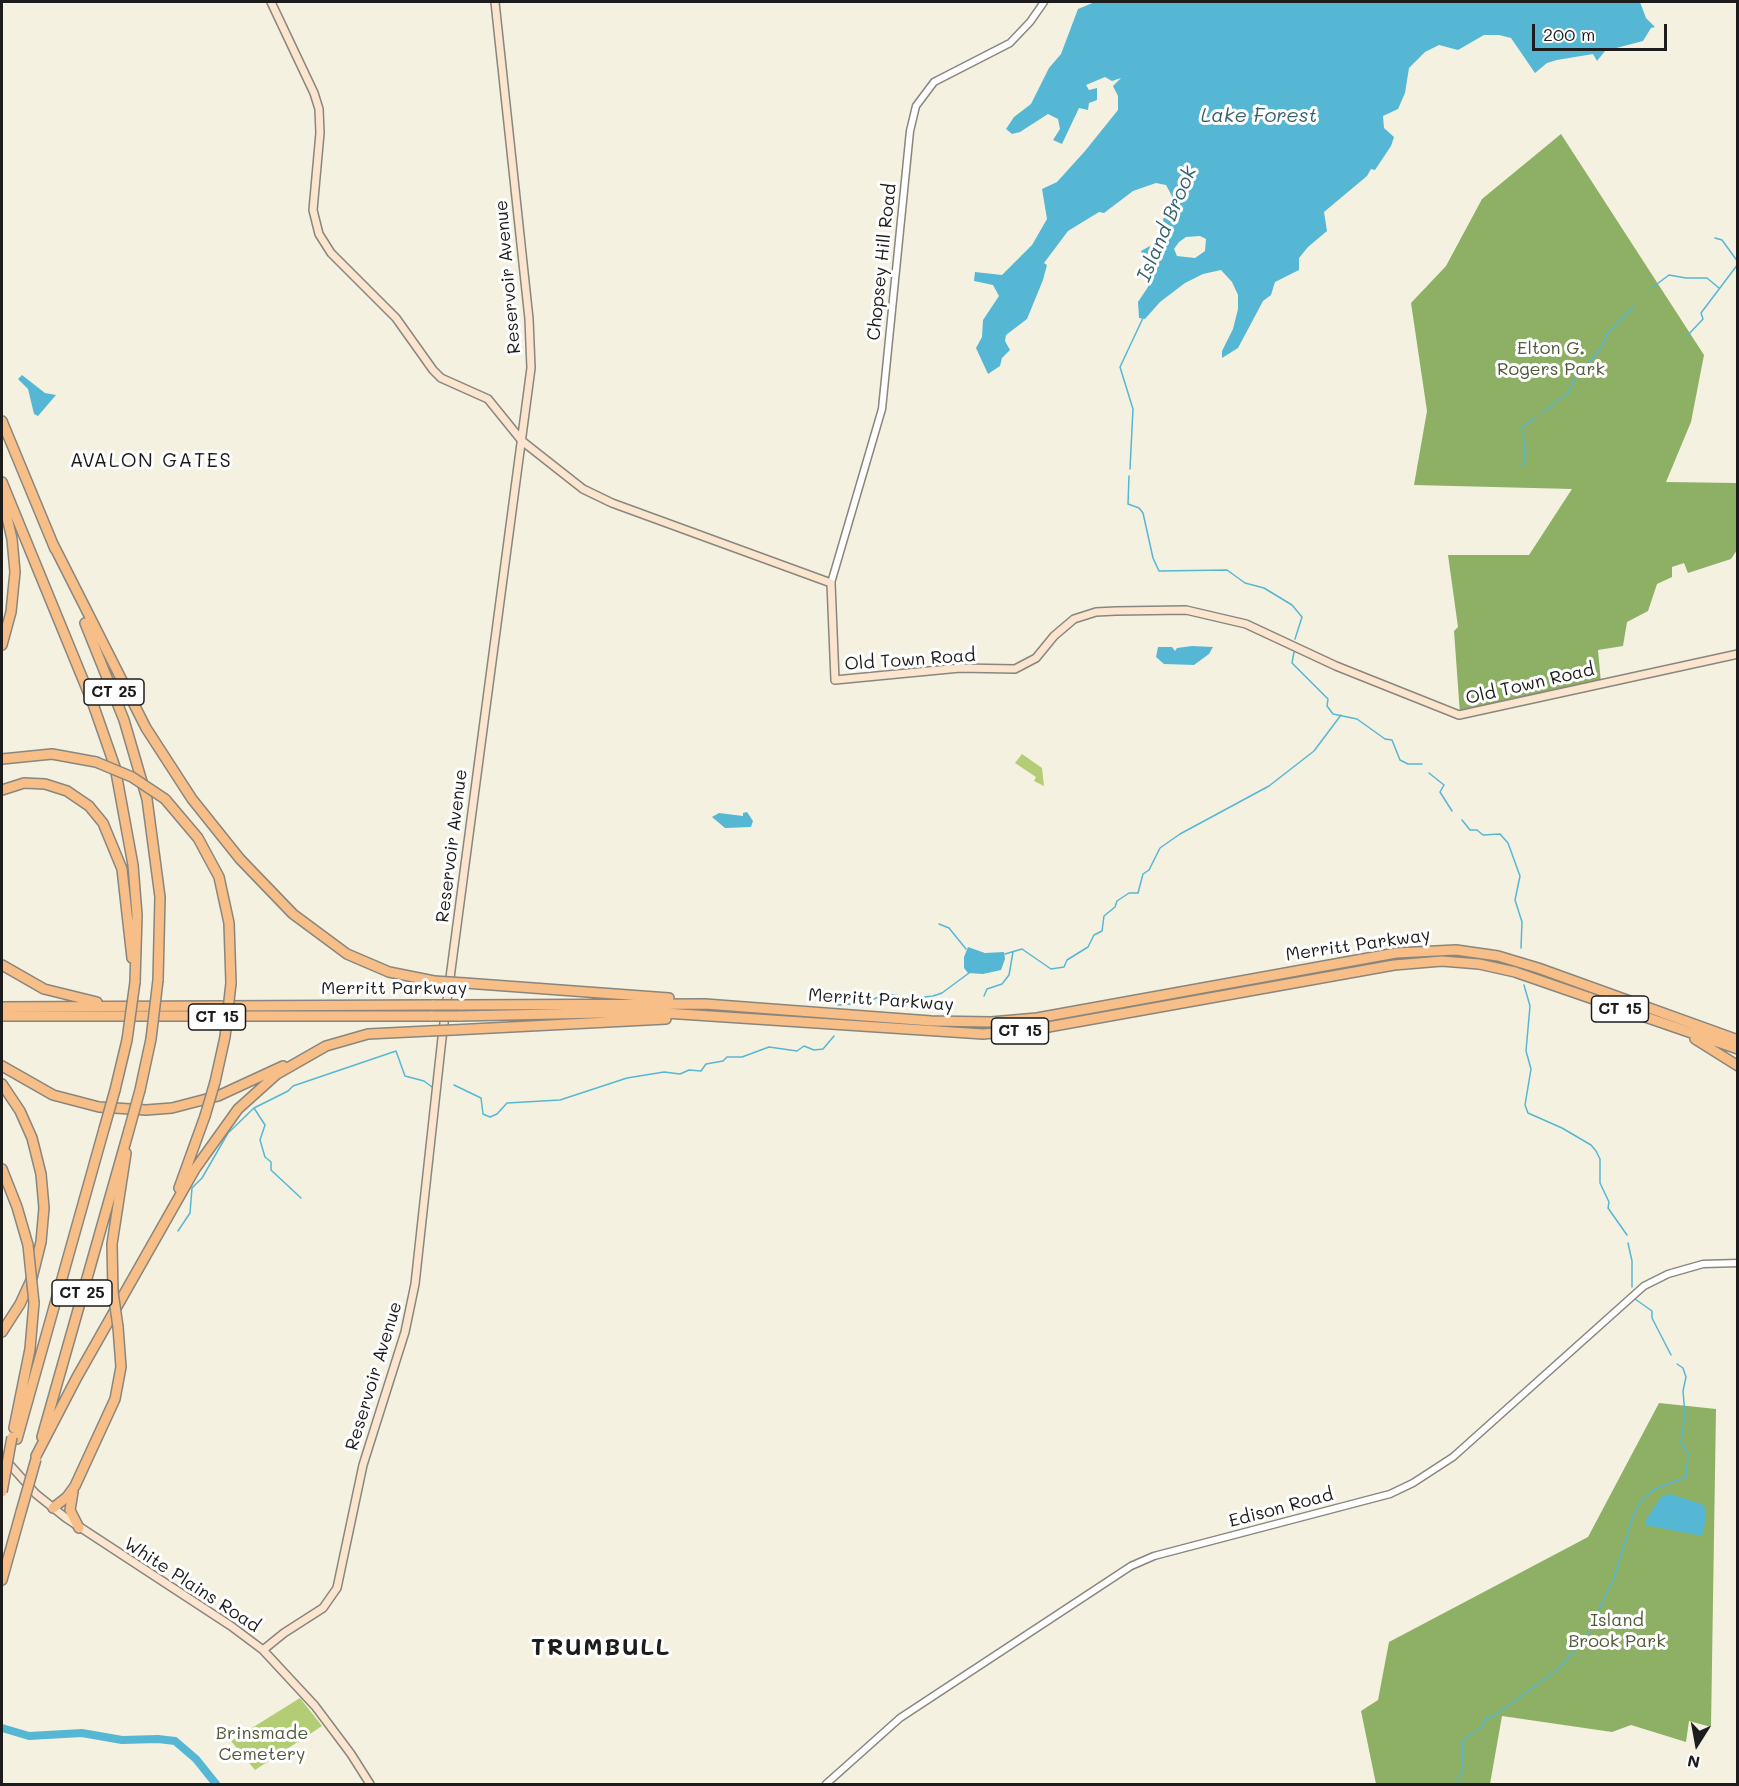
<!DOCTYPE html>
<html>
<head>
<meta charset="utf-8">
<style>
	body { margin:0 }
	#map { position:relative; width:1739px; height:1786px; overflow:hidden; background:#f5f1e1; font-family:Mali,sans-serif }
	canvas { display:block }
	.frame { position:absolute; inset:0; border:3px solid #1c1c1c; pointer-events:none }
	.north { position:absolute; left:1667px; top:1714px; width:60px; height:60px; -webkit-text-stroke:4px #fff; paint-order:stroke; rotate:191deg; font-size:16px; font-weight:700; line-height:24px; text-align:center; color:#1c1c1c }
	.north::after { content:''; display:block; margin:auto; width:21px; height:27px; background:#1c1c1c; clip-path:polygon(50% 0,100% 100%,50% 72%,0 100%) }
	.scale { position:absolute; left:1532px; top:24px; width:135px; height:27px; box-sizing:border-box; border:3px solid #1c1c1c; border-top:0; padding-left:8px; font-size:18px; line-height:21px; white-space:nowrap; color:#1c1c1c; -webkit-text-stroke:4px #fff; paint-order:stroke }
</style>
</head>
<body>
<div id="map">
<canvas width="1739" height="1786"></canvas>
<div class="frame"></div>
<div class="north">N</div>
<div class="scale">200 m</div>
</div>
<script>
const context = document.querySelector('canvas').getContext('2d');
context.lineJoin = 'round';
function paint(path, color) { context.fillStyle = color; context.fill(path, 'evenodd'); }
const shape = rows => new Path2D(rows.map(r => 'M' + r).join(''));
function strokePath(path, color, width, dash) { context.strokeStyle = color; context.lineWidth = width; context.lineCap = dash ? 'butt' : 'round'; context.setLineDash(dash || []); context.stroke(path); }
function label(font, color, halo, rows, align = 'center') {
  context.font = font + ' Mali,sans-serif'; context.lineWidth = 6; context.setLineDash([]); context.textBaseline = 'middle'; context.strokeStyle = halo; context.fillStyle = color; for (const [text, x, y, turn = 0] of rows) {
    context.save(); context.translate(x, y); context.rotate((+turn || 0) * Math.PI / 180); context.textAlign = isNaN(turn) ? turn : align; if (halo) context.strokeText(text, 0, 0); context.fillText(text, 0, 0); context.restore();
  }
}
const green = shape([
	[1022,754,1042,768,1044,786,1034,781,1036,777,1015,763],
	[300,1698,322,1726,255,1770,231,1741]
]);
const forest = shape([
	[1561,134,1704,355,1691,422,1666,482,1737,483,1737,550,1731,559,1688,573,1684,563,1672,567,1672,577,1657,584,1648,611,1627,622,1623,646,1598,650,1601,683,1460,714,1454,631,1458,627,1448,555,1529,555,1572,489,1414,485,1427,411,1411,303,1446,266,1482,199],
	[1659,1403,1716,1409,1711,1727,1689,1721,1686,1742,1631,1725,1612,1732,1502,1716,1490,1784,1376,1784,1361,1711,1378,1700,1389,1642,1588,1537]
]);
const water = shape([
	[1095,2,1640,2,1646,18,1655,27,1651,28,1643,41,1605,51,1597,61,1593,54,1557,60,1547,63,1535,73,1511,38,1499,35,1484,35,1458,50,1439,45,1425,52,1409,68,1405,93,1398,109,1383,116,1384,128,1394,137,1391,146,1375,170,1371,169,1367,176,1324,212,1327,231,1308,247,1299,258,1299,270,1275,282,1271,295,1263,301,1238,348,1222,358,1222,351,1233,329,1238,309,1238,295,1232,282,1221,270,1203,274,1185,283,1160,302,1145,319,1139,318,1138,302,1148,287,1152,275,1141,251,1161,240,1164,213,1172,196,1166,185,1156,183,1133,191,1104,213,1099,212,1068,231,1044,263,1047,265,1043,280,1027,319,1006,335,1005,341,1010,350,1002,358,1000,366,988,374,976,348,982,337,983,320,999,296,993,285,974,281,975,272,1002,275,1032,245,1047,219,1042,189,1057,182,1085,151,1118,110,1118,96,1113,86,1121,78,1112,81,1105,77,1086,85,1089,90,1097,88,1097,100,1089,103,1088,110,1079,108,1062,144,1053,140,1060,129,1058,119,1048,114,1020,132,1012,134,1006,129,1014,117,1031,104,1049,68,1061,54,1078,9],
	[1200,236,1206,239,1205,251,1195,258,1177,256,1174,249,1179,242,1186,237],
	[22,375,45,393,56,395,38,416,34,414,28,389,18,379],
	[1192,646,1213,647,1209,654,1194,665,1164,664,1156,657,1158,647,1172,647,1175,651,1177,648],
	[747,812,753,821,751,827,725,828,712,817,719,813,743,816,743,813],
	[968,947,985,953,1004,952,1005,959,1001,970,983,974,968,973,964,968,964,957],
	[1670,1494,1704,1505,1706,1518,1702,1536,1645,1525,1647,1518,1662,1496]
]);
const stream = shape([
	[1715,238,1722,240,1738,262],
	[1653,287,1669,275,1686,278,1707,278,1719,288],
	[1687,336,1703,319,1701,313,1738,264],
	[1542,413,1569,392,1573,382,1601,348,1607,334,1634,306],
	[1522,466,1525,460,1523,427,1536,417],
	[1130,469,1133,409,1120,367,1143,318],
	[1129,476,1128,504,1139,508,1143,513,1153,558,1159,571,1227,570,1245,583,1264,588,1292,605,1302,617,1295,639],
	[1294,652,1292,663,1328,699,1327,706,1333,714,1357,719,1385,739,1392,740,1400,760,1408,764,1422,764],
	[1429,773,1444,785,1440,792,1452,811],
	[1462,820,1470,830,1477,830,1483,835,1500,834,1508,843,1520,876,1515,900,1522,922,1521,948],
	[939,924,949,928,966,949],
	[1005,954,1022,949,1051,969,1064,967,1067,960,1088,947,1094,935,1102,931,1104,916,1115,907,1117,901,1129,893,1138,893,1143,874,1149,870,1160,848,1180,834,1269,786,1314,751,1341,715],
	[1524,985,1530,1006,1526,1051,1531,1069,1525,1105,1528,1113,1562,1128,1591,1145,1596,1151,1600,1159,1600,1183,1609,1202,1608,1208,1627,1235],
	[984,996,987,989,1002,984,1009,975,1013,952],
	[838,1005,863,1003,887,994,916,998,933,996,942,993,969,973],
	[454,1085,481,1098,483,1114,490,1117,497,1114,507,1103,560,1100,627,1078,664,1072,680,1074,689,1070,701,1071,706,1064,723,1061,727,1057,742,1057,769,1047,797,1051,804,1046,814,1050,823,1049,834,1036],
	[254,1108,265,1125,260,1140,265,1157,271,1162,271,1170,301,1198],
	[178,1231,190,1213,192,1188,202,1178,228,1133,254,1108,288,1091,293,1086,396,1051,405,1076,424,1081,432,1087],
	[1628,1243,1632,1261,1632,1287],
	[1635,1299,1652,1311,1652,1318,1671,1355],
	[1457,1784,1464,1766,1462,1761,1463,1740,1482,1727,1485,1719,1494,1716,1557,1670,1585,1640,1614,1578,1633,1516,1641,1501,1653,1490,1686,1477,1688,1454,1681,1442,1685,1415,1683,1391,1686,1377,1683,1368,1677,1364]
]);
const river = shape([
	[2,1728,29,1736,82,1733,122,1740,158,1739,175,1741,196,1759,216,1784]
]);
const tertiary = shape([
	[831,583,882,409,910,131,916,106,934,82,1010,43,1030,22,1044,2],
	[826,1784,900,1718,1131,1566,1154,1556,1390,1494,1413,1483,1453,1457,1644,1286,1668,1274,1703,1264,1738,1263]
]);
const secondary = shape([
	[271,2,314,93,319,109,320,133,313,210,319,234,331,253,396,318,433,370,441,378,488,399,522,441,583,489,612,503,831,583,835,680,960,668,1015,669,1036,658,1054,636,1074,619,1096,612,1116,611,1186,610,1246,624,1336,666,1459,715,1738,654],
	[2,1456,36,1494,66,1518,231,1626,263,1650,315,1706,351,1754,370,1784],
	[263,1650,284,1633,323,1608,337,1588,363,1465,405,1332,415,1284,442,1038,531,368,529,319,495,2]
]);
const motorway = shape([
	[2,421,55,549],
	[2,482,93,704,115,767,133,865,137,915,135,982],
	[53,544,146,728,192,799,240,859,293,914,347,954,389,972,434,981],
	[85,623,124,720,147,799,160,897,158,980],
	[2,645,11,612,15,572,12,539,3,500],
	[2,759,52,754,96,762],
	[2,790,24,783,45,784,67,791,89,806,103,823,122,869,132,958],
	[165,799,198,838,219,877,229,923,231,983],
	[2,965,44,989,97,1002],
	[465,983,669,998],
	[461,1005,705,1004,931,1021,991,1022,1037,1018,1396,953,1456,950,1498,956,1538,968,1738,1040],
	[2,1007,434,1005],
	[2,1016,432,1016],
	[459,1016,650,1012,983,1034,1037,1029,1394,965,1442,961,1479,964,1515,972,1738,1049],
	[453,1030,666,1019],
	[1695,1039,1738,1066],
	[2,1066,53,1095,99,1107,146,1110,172,1108,218,1096,283,1066],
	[215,1082,225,1037],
	[2,1084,20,1111,32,1138,41,1174,44,1208,41,1242,32,1278,20,1304,2,1332],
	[115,1090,127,1040],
	[140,1090,151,1039],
	[2,1169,17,1207,28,1245],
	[179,1188,205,1116],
	[113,1292,112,1244,126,1153],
	[14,1428,30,1349,34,1303],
	[42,1437,129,1130],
	[17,1439,104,1129],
	[36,1456,77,1377,195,1169,238,1109,277,1074,326,1046,368,1034,429,1031],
	[73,1492,70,1510,79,1528],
	[53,1508,67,1497,75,1486,115,1399,121,1367,118,1327],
	[2,1580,21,1512]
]);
const motorwayBridge = shape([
	[96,762,132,777,165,799],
	[434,981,465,983],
	[434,1005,461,1005],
	[432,1016,459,1016],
	[429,1031,453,1030],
	[225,1037,231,983],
	[151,1039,158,980],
	[127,1040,135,982],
	[205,1116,215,1082],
	[104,1129,115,1090],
	[129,1130,140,1090],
	[28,1245,34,1303],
	[113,1292,118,1327],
	[2,1492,12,1437],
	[21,1512,36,1459]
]);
const shields = [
	[114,692,60],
	[1620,1009,57],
	[217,1017,57],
	[1020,1031,57],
	[82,1293,60]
];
const shieldNames = [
	["CT 25",114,692],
	["CT 15",1620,1009],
	["CT 15",217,1017],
	["CT 15",1020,1031],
	["CT 25",82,1293]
];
const streetNames = [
	["Chopsey Hill Road",882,262,-84],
	["Reservoir Avenue",508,277,-95],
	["Old Town Road",910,660,-4],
	["Old Town Road",1530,684,-13],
	["Reservoir Avenue",452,846,-83],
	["Merritt Parkway",1358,945,-8],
	["Merritt Parkway",394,988],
	["Merritt Parkway",881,1000,4],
	["Reservoir Avenue",374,1376,-73],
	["Edison Road",1281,1508,-15],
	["White Plains Road",192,1585,33]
];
const parkNames = [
	["Elton G.",1551,348],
	["Rogers Park",1551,369],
	["Island",1617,1620],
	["Brook Park",1617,1641],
	["Brinsmade",262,1733],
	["Cemetery",262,1754]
];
const waterNames = [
	["Lake Forest",1259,116],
	["Island Brook",1167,224,-67]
];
const neighbourhoodNames = [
	["AVALON GATES",151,461]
];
const districtNames = [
	["TRUMBULL",601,1648]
];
paint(green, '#b2cd73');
paint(forest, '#8db065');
paint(water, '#55b7d4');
strokePath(stream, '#55b7d4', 1.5);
strokePath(river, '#55b7d4', 8);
strokePath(tertiary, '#88867e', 9);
strokePath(secondary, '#88867e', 10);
strokePath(motorway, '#88867e', 12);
strokePath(tertiary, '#fff', 6);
strokePath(secondary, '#fce5cf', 7);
strokePath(motorway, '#f7be87', 9);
strokePath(motorwayBridge, '#88867e', 12, []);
strokePath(motorwayBridge, '#f7be87', 9);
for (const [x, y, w] of shields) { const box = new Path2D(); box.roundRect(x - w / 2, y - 13, w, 26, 4.5); context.fillStyle = '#fff'; context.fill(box); strokePath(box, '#1c1c1c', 1.5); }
label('bold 16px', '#1c1c1c', null, shieldNames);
label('18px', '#1c1c1c', '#fff', streetNames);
label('18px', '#505a3a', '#fff', parkNames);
label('italic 20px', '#36626f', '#fff', waterNames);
context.letterSpacing = '1.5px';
label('20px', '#1c1c1c', '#fff', neighbourhoodNames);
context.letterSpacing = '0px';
context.letterSpacing = '1.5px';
label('bold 24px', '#1c1c1c', '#fff', districtNames);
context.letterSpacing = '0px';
</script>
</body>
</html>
